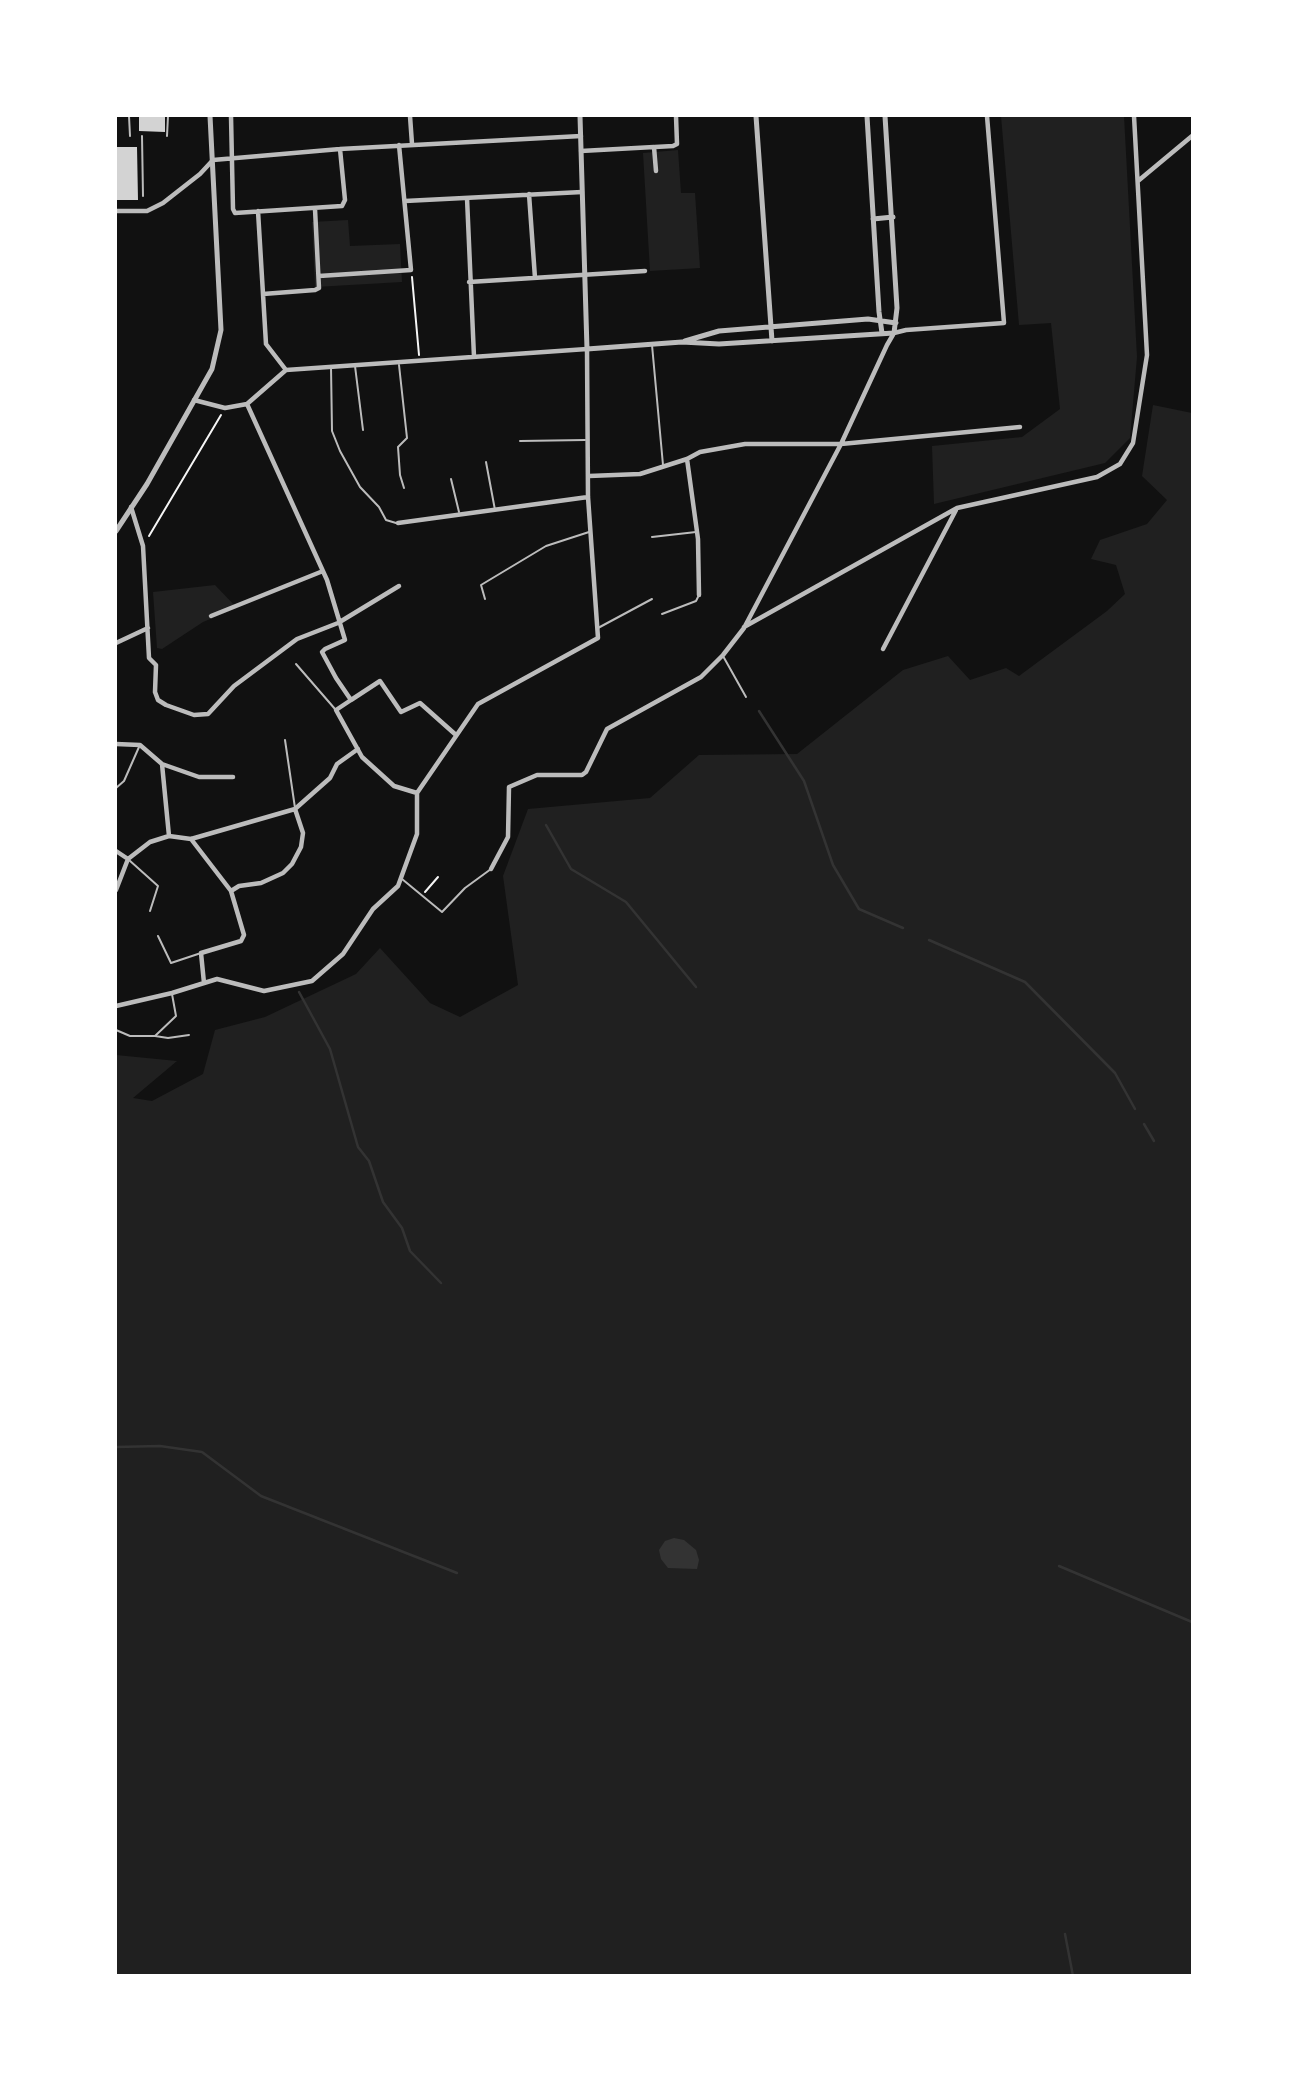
<!DOCTYPE html>
<html>
<head>
<meta charset="utf-8">
<style>
	body { margin:0 }
	#map { position:relative; width:1308px; height:2091px; overflow:hidden; background:#111; font-family:"Space Grotesk",sans-serif }
	canvas { display:block }
	.frame { position:absolute; inset:0; border:117px solid #fff; pointer-events:none }
</style>
</head>
<body>
<div id="map">
<canvas width="1308" height="2091"></canvas>
<div class="frame"></div>
</div>
<script>
const context = document.querySelector('canvas').getContext('2d');
context.lineJoin = 'round';
function paint(path, color) { context.fillStyle = color; context.fill(path, 'evenodd'); }
const shape = rows => new Path2D(rows.map(r => 'M' + r).join(''));
function strokePath(path, color, width, dash) { context.strokeStyle = color; context.lineWidth = width; context.lineCap = dash ? 'butt' : 'round'; context.setLineDash(dash || []); context.stroke(path); }
const green = shape([
	[1001,116,1124,116,1137,357,1130,438,1105,463,934,504,932,446,1022,437,1060,409,1051,323,1019,325],
	[678,150,681,193,695,193,700,268,650,271,643,153],
	[348,220,350,246,400,244,402,282,315,287,312,222],
	[1153,405,1192,413,1192,1975,116,1975,116,1055,177,1061,133,1098,152,1101,203,1074,215,1030,265,1017,356,974,380,948,430,1003,460,1017,518,985,503,876,528,809,650,798,699,755,797,754,903,670,948,656,970,680,1006,668,1019,676,1107,611,1125,594,1116,565,1091,559,1100,540,1147,524,1167,500,1142,476],
	[215,585,237,608,203,622,162,649,157,648,153,592]
]);
const water = shape([
	[674,1538,684,1540,696,1550,699,1560,697,1569,668,1568,661,1559,659,1550,665,1541]
]);
const stream = shape([
	[759,711,804,781,833,865,859,909,903,928],
	[546,825,571,869,626,902,696,987],
	[929,940,1025,982,1115,1073,1135,1109],
	[299,992,330,1049,358,1147,369,1161,383,1202,402,1228,410,1251,441,1283],
	[1144,1124,1154,1141],
	[116,1447,160,1446,202,1452,261,1496,457,1573],
	[1059,1566,1192,1622],
	[1065,1934,1073,1976]
]);
const building = shape([
	[139,116,165,116,165,132,139,131],
	[116,147,137,147,138,200,116,200]
]);
const path = shape([
	[412,277,419,355],
	[149,536,221,415],
	[425,892,438,877]
]);
const service = shape([
	[129,116,130,136],
	[142,136,143,196],
	[167,136,168,116],
	[652,345,663,465],
	[399,365,407,438,398,447,400,475,404,488],
	[355,366,363,430],
	[331,367,332,431,340,451,360,487,379,507,386,520,396,523],
	[520,441,585,440],
	[486,462,495,510],
	[451,479,459,512],
	[652,537,696,532],
	[485,599,481,585,546,546,589,532],
	[662,614,696,601,698,597],
	[598,628,652,599],
	[723,656,746,697],
	[296,664,335,709],
	[285,740,295,808],
	[116,788,124,781,139,747],
	[129,860,158,886,150,911],
	[402,879,442,912,465,888,491,869],
	[158,936,171,963,201,953],
	[116,1030,130,1036,155,1036,176,1016,172,994],
	[155,1036,168,1038,189,1035]
]);
const minor = shape([
	[231,116,233,209,235,213,342,206,345,200,340,149],
	[410,116,412,144],
	[655,147,673,146,677,144,676,116],
	[581,151,654,147,656,171],
	[1138,181,1192,136],
	[529,194,535,278],
	[467,198,474,357],
	[405,201,582,192],
	[116,211,147,211,163,203,200,174,213,160,340,149,581,136],
	[258,211,266,344,286,370],
	[319,276,411,270,399,145],
	[469,282,645,271],
	[263,294,315,290,319,288,315,209],
	[194,400,225,408,247,404],
	[247,404,327,580,345,640,325,649,322,652,336,678,351,700,380,681,401,712,420,703,456,735],
	[687,459,698,539,699,595],
	[589,476,640,474,687,459,700,452,745,444,841,444,1020,427],
	[131,507,143,546,149,658,156,665,155,692,158,700,166,705,194,715,208,714,234,686,297,639,338,623,399,586],
	[398,523,588,497],
	[211,616,323,571],
	[744,627,957,508,1097,477,1120,464,1133,443,1147,355,1134,116],
	[116,643,148,628],
	[883,649,956,510],
	[351,700,336,710,362,757,394,786,417,793],
	[116,744,140,745,162,764,199,777,233,777],
	[162,764,169,836],
	[191,839,231,891,244,935,241,941,201,953,204,983],
	[116,851,128,859,150,842,169,836,191,839,295,809,330,778,337,764,358,749],
	[491,869,508,837,509,787,537,775,582,775,586,772,607,729,701,677,723,655,744,628,841,444,887,345,894,333,906,330,1004,323,987,116],
	[116,890,128,859],
	[231,891,239,886,261,883,283,873,292,864,301,847,303,833,295,809],
	[116,1006,172,993,217,979,264,991,312,981,343,954,373,909,398,886,417,834,417,793,478,704,598,638,588,497,587,349,286,370,247,404]
]);
const tertiary = shape([
	[580,116,587,349,682,342,719,344,894,333,897,308,885,116],
	[756,116,772,341],
	[867,116,879,312,882,333],
	[873,219,893,217],
	[685,341,719,331,868,319,896,323],
	[116,531,147,484,212,369,221,330,210,116]
]);
paint(green, '#202020');
paint(water, '#333');
strokePath(stream, '#333', 2.5);
paint(building, '#d3d3d3');
strokePath(path, '#f5f5f5', 2);
strokePath(service, '#bcbcbc', 2);
strokePath(minor, '#bcbcbc', 4.5);
strokePath(tertiary, '#bcbcbc', 5);
</script>
</body>
</html>
